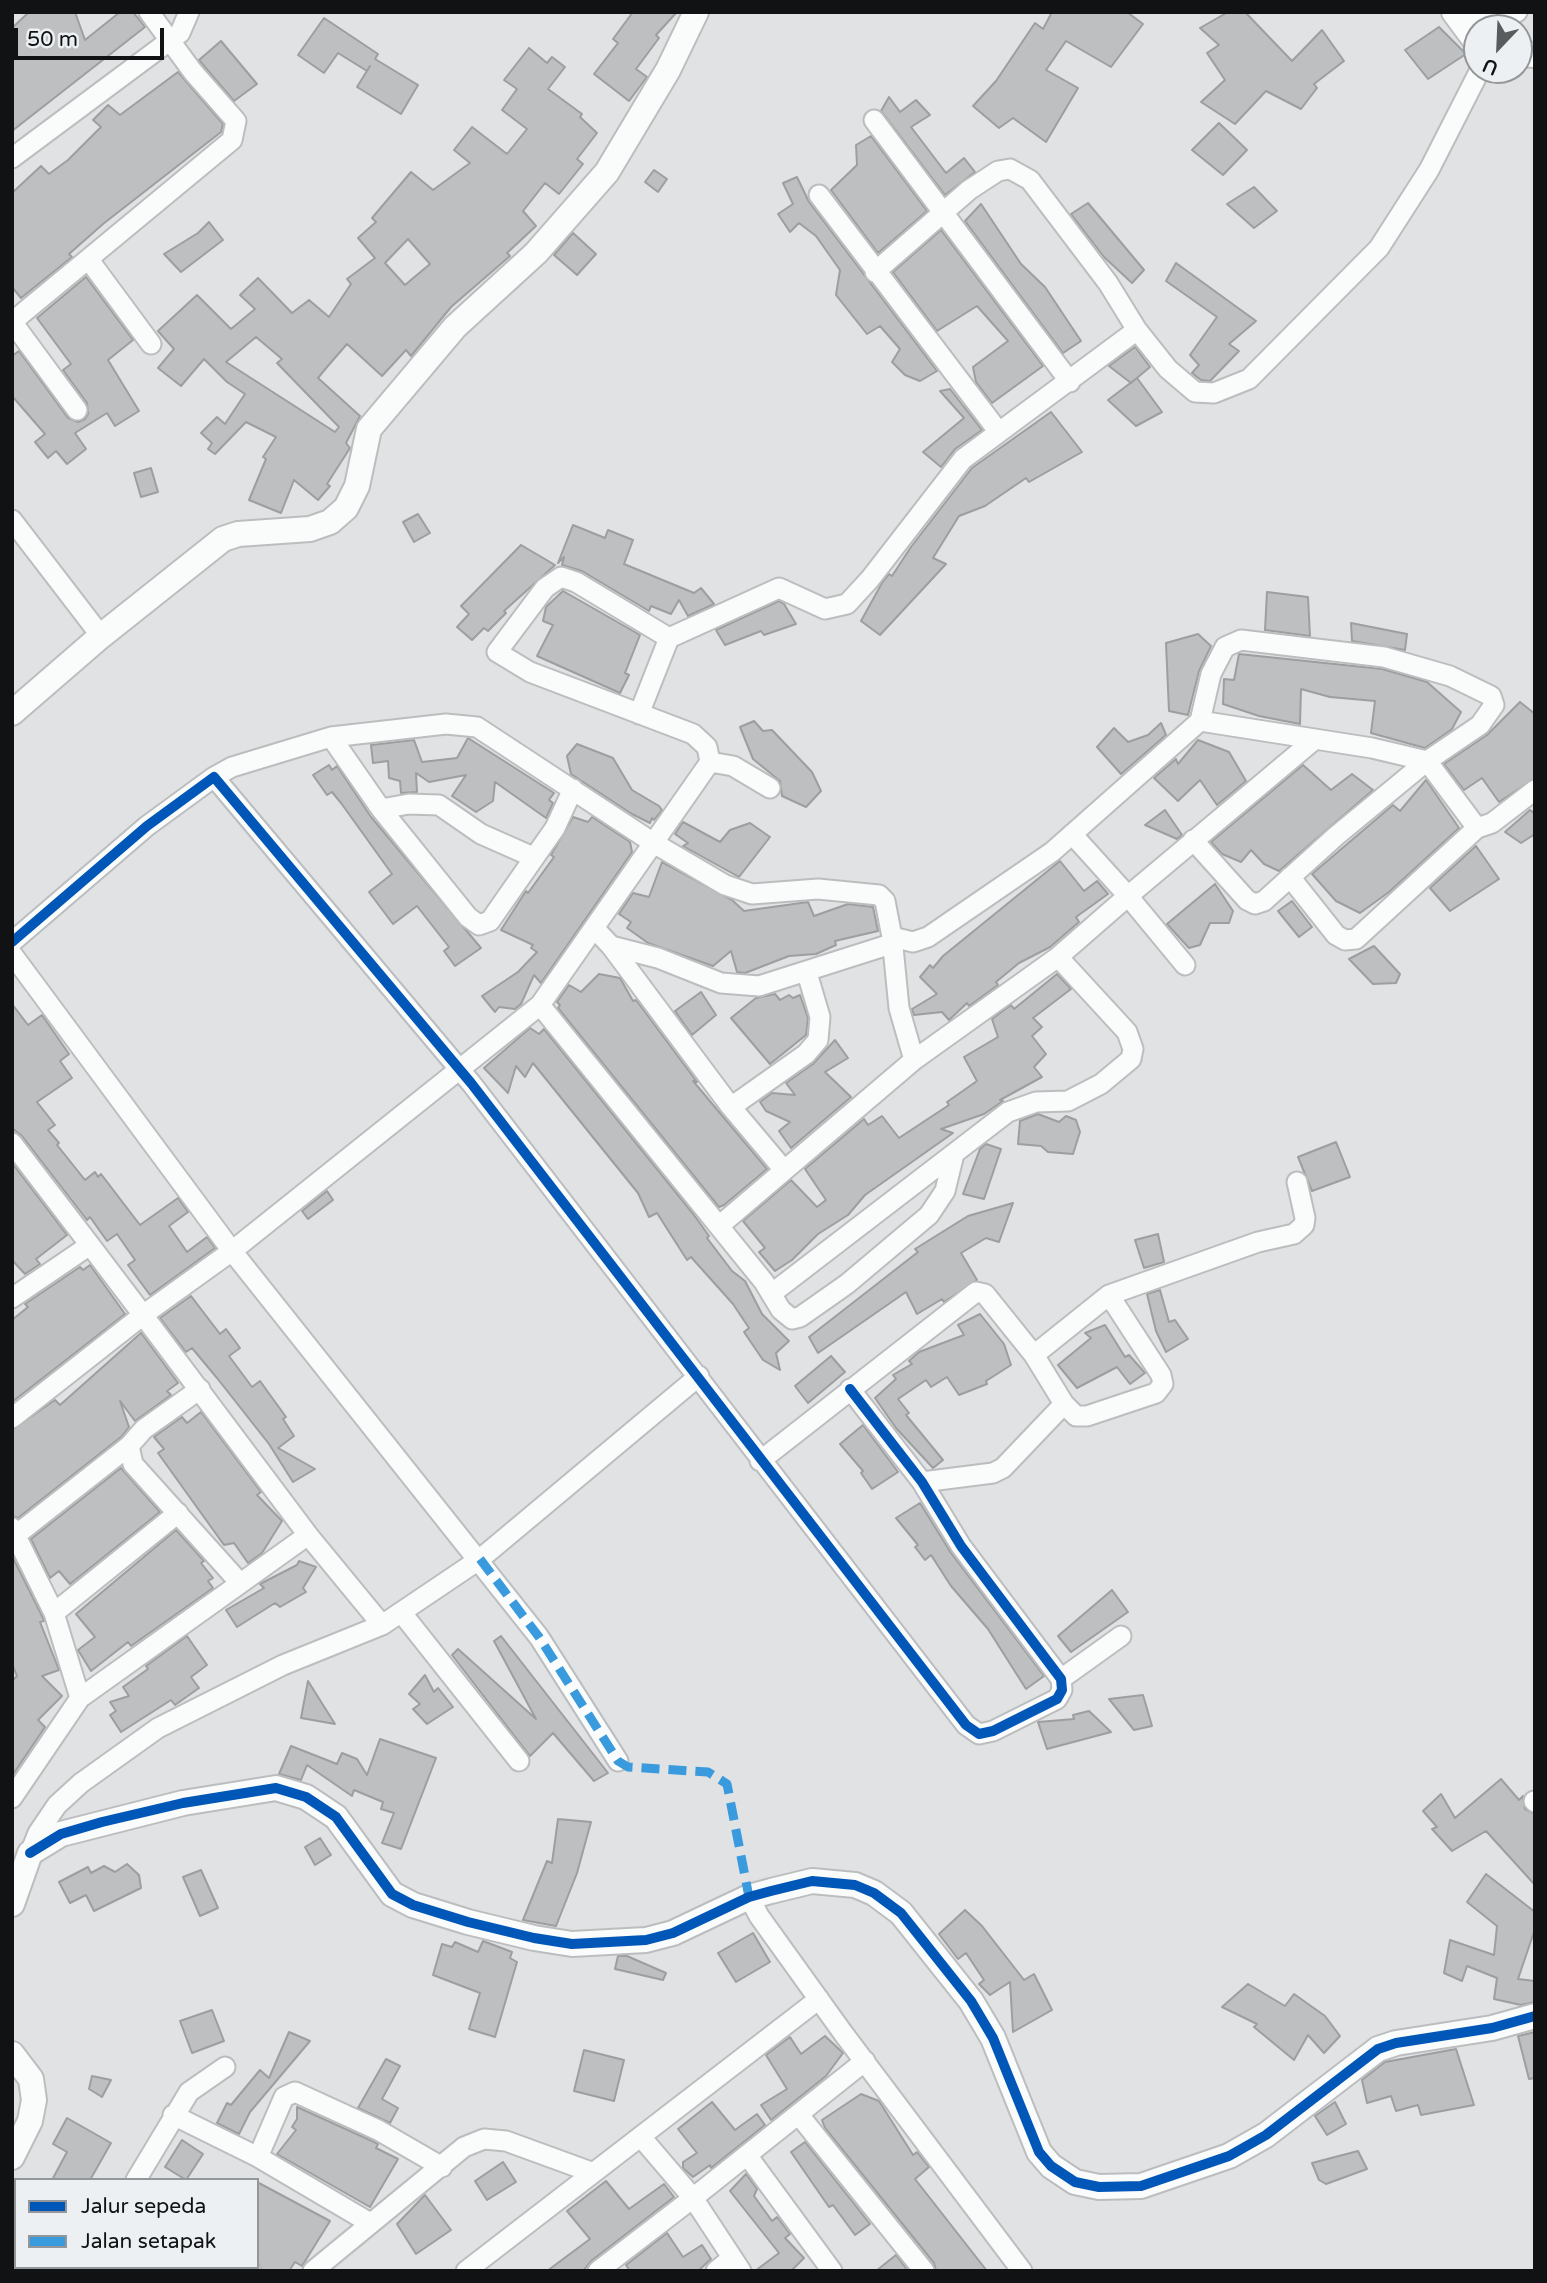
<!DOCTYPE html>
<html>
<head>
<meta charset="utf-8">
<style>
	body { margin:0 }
	#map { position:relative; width:1547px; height:2283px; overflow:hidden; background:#e0e2e4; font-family:"Varela Round",sans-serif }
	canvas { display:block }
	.frame { position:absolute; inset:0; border:14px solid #111213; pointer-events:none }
	.legend { position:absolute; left:14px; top:2178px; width:245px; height:91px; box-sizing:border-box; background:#ecf0f2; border:2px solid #949799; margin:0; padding:9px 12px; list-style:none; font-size:21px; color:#111213 }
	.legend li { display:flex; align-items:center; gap:14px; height:35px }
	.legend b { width:35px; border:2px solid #949799 }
	.north { position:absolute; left:1463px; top:14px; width:70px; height:70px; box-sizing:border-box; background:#ecf0f2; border:2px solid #949799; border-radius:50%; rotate:203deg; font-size:19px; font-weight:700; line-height:28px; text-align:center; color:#111213 }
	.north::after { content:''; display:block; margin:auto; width:24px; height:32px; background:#595b5c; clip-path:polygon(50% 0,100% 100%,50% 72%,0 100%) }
	.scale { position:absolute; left:14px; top:28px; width:150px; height:32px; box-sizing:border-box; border:4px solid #111213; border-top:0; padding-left:9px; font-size:21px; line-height:24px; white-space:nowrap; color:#111213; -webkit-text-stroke:5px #ecf0f2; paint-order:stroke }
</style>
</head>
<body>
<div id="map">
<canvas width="1547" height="2283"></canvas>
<div class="frame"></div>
<ul class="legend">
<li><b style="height:9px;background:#0057b8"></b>Jalur sepeda</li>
<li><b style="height:9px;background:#3a9ade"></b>Jalan setapak</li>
</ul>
<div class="north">U</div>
<div class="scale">50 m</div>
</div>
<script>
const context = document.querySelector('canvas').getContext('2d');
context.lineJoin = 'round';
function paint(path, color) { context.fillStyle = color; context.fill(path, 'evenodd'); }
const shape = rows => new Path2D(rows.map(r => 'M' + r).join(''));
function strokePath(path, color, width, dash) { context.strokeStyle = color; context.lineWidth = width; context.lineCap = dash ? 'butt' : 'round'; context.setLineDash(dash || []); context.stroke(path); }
const building = shape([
	[29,12,75,12,85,40,120,12,133,12,145,27,12,131,12,28,29,12],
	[633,12,677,12,656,35,659,38,636,69,647,77,629,101,594,74,618,43,613,39,633,12],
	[1052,12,1127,12,1143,24,1111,67,1066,41,1046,70,1078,88,1046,142,1013,118,999,128,973,106,996,81,1035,23,1043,29,1052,12],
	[1228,12,1245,12,1292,61,1322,30,1344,61,1314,84,1317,88,1301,109,1266,91,1235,124,1201,102,1225,80,1207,53,1219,45,1200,28,1228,12],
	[324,18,378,54,375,59,418,85,401,114,357,87,370,66,367,71,338,53,324,73,298,55,324,18],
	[1439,27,1466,54,1428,79,1405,50,1439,27],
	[221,41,257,84,234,101,199,60,221,41],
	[529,48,547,63,552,57,565,67,548,89,582,114,580,117,597,133,577,159,583,164,559,194,545,183,523,211,536,226,507,253,510,256,451,307,411,356,406,350,382,376,347,344,327,367,318,378,360,416,346,443,350,448,327,484,330,486,318,500,294,480,281,513,249,500,266,459,263,457,276,437,246,422,215,454,208,449,212,443,201,433,217,417,225,424,245,394,227,382,204,359,181,386,158,368,174,349,158,331,197,295,231,329,255,309,240,295,258,278,292,313,309,300,329,317,351,284,347,279,375,258,358,238,376,222,372,218,411,172,433,190,470,163,454,150,472,127,507,154,527,129,502,110,517,89,504,80,529,48],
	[408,239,430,264,405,285,385,263,408,239],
	[256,337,282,359,277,363,339,427,335,432,226,362,256,337],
	[178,72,223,124,221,132,103,224,69,254,72,257,21,298,12,287,12,193,41,166,49,174,68,160,101,127,93,120,108,105,120,115,178,72],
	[889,97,900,112,916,100,930,115,911,127,946,173,964,158,975,172,945,195,881,111,889,97],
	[1219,123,1247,150,1223,175,1192,150,1219,123],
	[871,136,927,211,878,253,831,190,857,165,856,145,871,136],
	[654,170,667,179,658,192,645,182,654,170],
	[797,177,809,202,937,371,920,381,905,375,892,362,900,349,880,326,867,334,836,295,840,270,816,236,799,223,790,232,778,214,793,204,783,183,797,177],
	[1254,187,1277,211,1254,228,1227,204,1254,187],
	[1088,203,1144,270,1132,283,1104,257,1071,214,1088,203],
	[981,204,1021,264,1045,287,1081,341,1063,353,965,221,981,204],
	[209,222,223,240,181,272,164,254,198,233,209,222],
	[941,230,1043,366,992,403,976,382,973,367,1008,341,977,306,937,331,893,272,941,230],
	[573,233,596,254,577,275,554,255,573,233],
	[1176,263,1256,321,1229,344,1239,351,1210,381,1201,380,1192,373,1199,365,1190,355,1217,317,1166,281,1176,263],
	[86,277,133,340,108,360,139,411,115,426,107,413,75,433,86,449,67,464,56,451,48,458,35,442,45,434,12,396,12,356,19,351,68,418,78,422,85,419,88,414,87,403,63,370,71,364,37,318,86,277],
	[1135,347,1150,367,1131,383,1109,366,1135,347],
	[1137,378,1162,412,1136,426,1108,400,1137,378],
	[950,389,982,430,955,449,941,467,923,452,964,418,940,391,950,389],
	[1051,412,1082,452,1029,482,1026,478,985,506,959,516,933,558,946,564,880,635,861,621,882,583,889,574,892,576,911,547,972,468,1051,412],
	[151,468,158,492,141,497,134,473,151,468],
	[418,514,430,533,414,542,403,522,418,514],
	[573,525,605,538,608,530,633,540,624,564,694,593,701,588,714,604,688,616,679,600,671,614,651,606,649,611,582,571,562,565,564,557,558,563,573,525],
	[521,545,555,565,504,611,506,613,488,631,484,628,472,640,457,627,469,614,461,606,521,545],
	[563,591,640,635,625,673,629,675,620,693,537,656,553,625,543,621,546,607,563,591],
	[1267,592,1308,597,1310,636,1265,630,1267,592],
	[779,601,784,604,796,624,764,635,761,631,725,645,716,630,779,601],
	[1351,623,1407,634,1405,650,1352,641,1351,623],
	[1198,634,1211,646,1199,671,1188,715,1169,711,1166,643,1198,634],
	[1239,654,1382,669,1427,682,1461,712,1452,729,1425,748,1371,733,1375,701,1330,697,1301,689,1300,724,1259,716,1223,704,1224,679,1234,680,1239,654],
	[1520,702,1535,714,1535,778,1499,802,1482,778,1464,790,1444,764,1487,735,1520,702],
	[754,721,763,731,772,730,812,772,821,791,806,807,782,796,780,781,753,759,740,727,754,721],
	[1161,723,1166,735,1121,774,1097,747,1114,728,1128,742,1148,735,1161,723],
	[468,738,554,793,549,800,553,803,546,818,495,782,493,801,476,812,452,796,466,775,429,782,416,773,417,792,401,793,400,781,389,778,388,761,373,763,371,745,414,740,422,762,457,758,468,738],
	[1198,740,1229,752,1246,781,1217,805,1200,780,1178,801,1154,778,1176,759,1178,764,1198,740],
	[577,744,613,758,632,790,659,806,662,810,654,820,652,818,650,823,632,814,571,774,567,756,577,744],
	[329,765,332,770,337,766,371,817,481,948,455,966,444,951,449,947,417,906,393,924,369,892,392,874,341,803,332,792,327,795,313,775,329,765],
	[1303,765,1331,790,1352,774,1373,790,1279,871,1264,864,1251,850,1241,862,1222,854,1211,842,1303,765],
	[1426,780,1459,828,1389,892,1360,913,1336,901,1312,874,1393,805,1400,811,1426,780],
	[1165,810,1182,835,1177,839,1145,825,1165,810],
	[1530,810,1535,814,1535,834,1521,843,1505,832,1530,810],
	[573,817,588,822,592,817,630,842,632,852,541,983,534,975,521,1004,515,1009,499,1007,495,1012,482,996,518,972,537,952,531,948,533,945,501,930,526,891,528,893,554,857,551,855,573,817],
	[683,822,720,842,730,830,750,823,770,837,739,877,683,846,688,843,675,834,683,822],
	[1476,846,1499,879,1450,911,1430,888,1476,846],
	[1060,861,1084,891,1097,881,1108,894,1076,917,1079,922,1050,947,1019,963,996,982,998,985,969,1006,967,1003,949,1020,942,1012,914,1015,912,1009,937,994,920,977,930,965,933,968,943,956,1060,861],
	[662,862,732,900,744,911,808,902,814,916,848,904,873,907,878,931,835,941,836,945,816,954,789,956,745,973,737,972,731,951,713,966,648,943,627,928,631,922,619,914,633,893,649,897,662,862],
	[1215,884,1233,911,1229,923,1210,923,1200,945,1189,948,1167,924,1215,884],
	[1292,901,1312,927,1299,937,1278,911,1292,901],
	[1374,946,1400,974,1396,983,1373,984,1349,959,1374,946],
	[599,974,620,978,633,1001,636,1000,697,1082,693,1081,767,1169,724,1205,719,1207,558,1008,560,1005,557,1002,569,985,581,992,599,974],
	[1057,974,1071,989,1033,1018,1042,1027,1032,1036,1046,1054,1034,1067,1042,1077,1000,1100,1003,1101,984,1114,941,1129,953,1133,865,1195,848,1215,818,1234,792,1260,775,1271,759,1252,765,1248,743,1221,791,1180,817,1207,826,1200,805,1169,864,1119,868,1125,882,1116,899,1138,949,1105,947,1102,977,1081,964,1057,998,1037,992,1019,1011,1005,1014,1009,1057,974],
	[701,992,716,1015,692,1035,675,1011,701,992],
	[775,994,780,1000,789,995,793,998,800,995,808,1018,806,1035,770,1064,731,1018,756,998,775,994],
	[12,1004,28,1025,42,1015,69,1054,60,1061,72,1078,37,1102,55,1125,48,1130,59,1143,57,1145,85,1180,95,1172,98,1177,101,1174,140,1225,178,1198,188,1212,169,1226,187,1252,207,1237,215,1248,150,1295,128,1265,135,1260,117,1234,107,1241,90,1217,87,1220,22,1136,12,1128,12,1004],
	[530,1028,539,1034,544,1029,694,1215,709,1236,707,1238,732,1271,745,1281,762,1314,789,1341,776,1353,780,1370,763,1360,744,1332,749,1328,733,1304,691,1257,687,1260,657,1213,649,1217,638,1193,533,1063,525,1077,516,1066,508,1093,484,1068,530,1028],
	[835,1040,848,1058,825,1072,851,1097,791,1148,779,1131,790,1122,766,1111,760,1102,772,1093,795,1095,786,1083,813,1064,835,1040],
	[1038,1114,1059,1122,1066,1116,1076,1120,1080,1132,1073,1154,1048,1152,1041,1146,1018,1144,1020,1121,1038,1114],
	[1336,1142,1350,1177,1312,1191,1298,1157,1336,1142],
	[986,1144,1001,1149,984,1199,963,1194,980,1149,986,1144],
	[12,1163,67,1235,36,1259,40,1264,25,1274,12,1260,12,1163],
	[327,1191,333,1200,308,1219,302,1211,327,1191],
	[1013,1203,999,1242,986,1238,961,1253,977,1280,944,1302,942,1299,917,1314,906,1292,818,1353,809,1337,918,1252,915,1249,968,1216,1013,1203],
	[1158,1234,1164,1262,1144,1268,1135,1240,1158,1234],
	[90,1265,125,1314,12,1402,12,1320,28,1307,25,1304,80,1267,83,1270,90,1265],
	[1160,1290,1169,1322,1175,1320,1188,1339,1166,1352,1156,1331,1147,1294,1160,1290],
	[191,1296,220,1334,226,1329,240,1348,229,1356,252,1387,260,1381,286,1417,283,1419,294,1436,278,1448,315,1469,293,1482,269,1444,217,1378,192,1348,186,1352,160,1318,191,1296],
	[980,1314,1004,1344,1011,1365,986,1381,987,1384,959,1395,947,1377,931,1387,926,1380,898,1399,909,1413,906,1415,943,1460,933,1468,896,1428,875,1398,896,1379,893,1375,912,1364,909,1361,919,1352,964,1335,958,1325,980,1314],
	[1105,1325,1125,1357,1129,1355,1145,1373,1130,1384,1117,1367,1077,1388,1058,1365,1091,1338,1085,1333,1105,1325],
	[141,1333,178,1383,167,1391,171,1395,135,1421,120,1401,129,1427,121,1437,18,1518,12,1516,12,1430,55,1400,60,1405,141,1333],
	[831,1356,845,1372,808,1403,795,1386,831,1356],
	[201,1412,261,1492,257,1495,282,1521,262,1553,248,1563,234,1543,224,1545,158,1453,164,1449,154,1437,182,1417,187,1423,201,1412],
	[863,1425,898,1472,872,1489,861,1473,863,1471,840,1444,863,1425],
	[121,1468,160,1512,70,1584,59,1571,50,1578,31,1539,121,1468],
	[920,1503,951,1553,1044,1676,1026,1689,988,1629,951,1586,931,1555,925,1560,915,1547,918,1545,896,1518,920,1503],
	[176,1530,204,1561,201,1563,213,1578,208,1581,213,1588,131,1646,128,1642,91,1671,78,1650,95,1637,76,1614,176,1530],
	[12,1556,43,1618,44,1621,40,1622,59,1670,42,1676,62,1696,38,1720,45,1727,12,1776,12,1681,17,1676,12,1664,12,1556],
	[299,1561,316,1567,303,1588,306,1592,280,1607,275,1603,237,1627,226,1610,264,1588,260,1584,297,1565,299,1561],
	[1112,1590,1128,1612,1071,1652,1058,1636,1112,1590],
	[187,1636,207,1665,191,1677,199,1688,175,1705,171,1700,121,1732,110,1715,116,1711,110,1702,129,1696,123,1687,148,1669,146,1666,187,1636],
	[501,1636,608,1773,594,1781,553,1733,530,1756,452,1655,458,1649,536,1719,494,1641,501,1636],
	[425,1675,434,1692,438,1688,453,1707,427,1724,413,1709,420,1704,409,1694,425,1675],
	[308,1681,335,1724,301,1718,308,1681],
	[1143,1695,1152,1726,1134,1730,1109,1699,1143,1695],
	[1089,1711,1111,1732,1047,1749,1038,1722,1074,1719,1073,1715,1089,1711],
	[380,1739,436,1758,401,1849,382,1843,394,1813,381,1809,383,1802,354,1790,352,1796,307,1765,301,1780,279,1774,291,1746,337,1764,342,1753,357,1759,367,1775,380,1739],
	[1501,1779,1519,1800,1523,1796,1525,1809,1535,1814,1535,1885,1486,1831,1452,1851,1432,1829,1437,1827,1423,1811,1441,1794,1455,1818,1501,1779],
	[558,1819,591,1822,577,1873,556,1926,523,1920,547,1861,552,1863,558,1819],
	[320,1838,331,1855,315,1865,305,1847,320,1838],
	[127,1864,139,1875,141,1888,94,1911,86,1895,70,1903,59,1882,88,1867,91,1873,104,1866,115,1872,127,1864],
	[201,1870,218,1908,200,1916,183,1877,201,1870],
	[1486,1874,1535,1912,1535,1929,1518,1979,1535,1981,1535,2002,1521,2005,1494,1999,1497,1978,1467,1966,1462,1981,1444,1973,1450,1940,1494,1955,1497,1926,1467,1902,1486,1874],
	[965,1910,982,1926,1024,1980,1034,1974,1052,2010,1013,2032,1010,1982,990,1995,979,1984,984,1980,966,1953,958,1959,939,1934,965,1910],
	[753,1933,770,1962,736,1982,718,1953,753,1933],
	[483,1941,512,1952,510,1958,517,1962,495,2037,469,2029,480,1993,433,1975,442,1944,452,1947,455,1942,478,1952,483,1941],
	[618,1956,627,1956,666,1973,663,1980,615,1969,618,1956],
	[1248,1984,1285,2006,1294,1994,1325,2016,1340,2036,1324,2053,1308,2035,1294,2060,1254,2027,1257,2024,1222,2007,1248,1984],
	[212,2010,224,2041,192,2053,180,2021,212,2010],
	[289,2032,310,2041,250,2112,239,2134,217,2123,227,2103,231,2105,260,2070,269,2078,289,2032],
	[1535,2032,1535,2078,1529,2079,1518,2036,1535,2032],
	[825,2036,843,2053,826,2076,771,2120,761,2105,787,2089,766,2055,790,2037,801,2054,825,2036],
	[1456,2049,1474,2105,1421,2115,1418,2105,1396,2111,1391,2096,1367,2103,1362,2080,1385,2062,1456,2049],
	[584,2050,624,2060,614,2101,574,2091,584,2050],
	[386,2059,400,2066,382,2099,398,2108,390,2123,358,2108,386,2059],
	[92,2076,111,2080,102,2097,89,2089,92,2076],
	[861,2094,879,2101,913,2155,917,2152,929,2167,915,2179,987,2271,936,2271,934,2263,825,2128,822,2120,861,2094],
	[712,2102,735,2130,757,2114,765,2125,711,2168,710,2165,693,2177,683,2168,683,2162,697,2153,678,2129,712,2102],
	[1335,2102,1346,2124,1327,2135,1315,2116,1335,2102],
	[297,2107,372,2141,378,2144,376,2148,398,2159,370,2207,277,2154,296,2130,292,2127,297,2119,297,2107],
	[67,2118,111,2143,90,2180,52,2180,67,2152,53,2144,67,2118],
	[182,2140,203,2154,186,2180,165,2167,182,2140],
	[805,2142,870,2224,855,2235,833,2205,829,2207,791,2152,805,2142],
	[1358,2151,1367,2169,1326,2184,1319,2180,1312,2163,1358,2151],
	[503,2162,516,2182,487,2200,475,2181,503,2162],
	[746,2174,757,2189,754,2196,772,2221,777,2217,790,2234,785,2238,804,2258,791,2271,755,2271,779,2253,730,2191,746,2174],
	[606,2181,629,2209,664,2184,674,2197,591,2261,583,2271,547,2271,590,2239,567,2211,606,2181],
	[257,2182,330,2221,302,2266,295,2262,289,2271,262,2271,257,2261,257,2182],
	[425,2195,451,2230,416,2254,397,2224,425,2195],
	[667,2233,683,2257,702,2245,711,2259,698,2271,630,2271,626,2265,667,2233],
	[896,2255,908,2271,876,2271,896,2255]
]);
const minor = shape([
	[1465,12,1476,21,1486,22,1498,21,1517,12],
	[874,120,1070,382],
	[12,158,180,33,189,12],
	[819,195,998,431],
	[89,260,151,344],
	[875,272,969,190,998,171,1010,169,1030,180,1108,283,1137,330],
	[12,322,232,140,236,121,193,72,149,12],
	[13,323,77,410],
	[12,520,101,636],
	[639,714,669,638,779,588,825,609,847,604,870,579,963,459,1137,330,1168,369,1195,392,1214,393,1249,379,1379,248,1429,170,1480,70],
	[1200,721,1372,748,1427,761,1477,828],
	[331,737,381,809,468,917,479,925,490,921,555,828,573,789],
	[710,762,733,766,770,788],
	[214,777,232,767,331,737,446,724,477,727,652,842,725,885,752,894,818,889,879,895,885,901,892,937,899,1008,914,1060],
	[381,809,409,804,439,805,481,834,533,857],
	[1072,834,1128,896,1314,740],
	[1290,877,1336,935,1345,940,1356,939,1477,828,1492,823,1535,790],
	[595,929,611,946,731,1107,784,1170],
	[892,937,913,942,928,937,1052,852,1200,721,1211,674,1225,647,1241,640,1384,657,1450,676,1491,696,1494,705,1480,725,1427,761,1336,836,1264,901,1255,904,1247,900,1193,840],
	[12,942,147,826,214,777,471,1083,966,1725,979,1734,993,1731,1057,1699,1062,1690,1061,1679,961,1546,922,1482,850,1389],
	[611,946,658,958,721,983,759,986,891,944],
	[12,954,232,1251,539,1637,618,1761],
	[540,1005,764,1282,781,1310,792,1319,800,1317,847,1284,929,1215,945,1191,954,1154],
	[731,1107,806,1054,818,1040,820,1017,807,973],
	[12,1143,90,1245],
	[719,1226,914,1060,1058,957,1128,896,1185,965],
	[771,1294,1008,1112,1036,1102,1068,1101,1101,1084,1131,1059,1133,1049,1127,1032,1058,957],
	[12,1298,90,1245,143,1315,232,1251,540,1005,710,762,707,747,693,734,530,672,497,652,545,588,561,577,576,582,669,638],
	[1034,1355,1064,1404,1076,1416,1087,1416,1156,1393,1163,1384,1161,1375,1109,1295],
	[200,1389,144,1429,129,1446,133,1464,240,1583],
	[12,1418,143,1315,308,1535],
	[760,1461,976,1292,985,1294,1034,1355,1109,1295,1258,1242,1294,1234,1304,1225,1305,1218,1297,1182],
	[922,1482,993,1473,1003,1468,1064,1404],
	[12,1528,54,1613,80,1698,12,1798],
	[16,1535,129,1446],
	[401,1612,519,1761],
	[54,1613,178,1513],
	[1061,1679,1121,1636],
	[80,1698,308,1535,382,1625],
	[1534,1801,1535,1802],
	[30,1853,38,1833,57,1805,81,1783,158,1728,283,1665,382,1625,480,1559,699,1376],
	[749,1897,759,1916,843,2033,1022,2271],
	[173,2115,258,2157,370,2223],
	[799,2115,924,2271],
	[747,2155,832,2271],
	[258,2157,284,2097,295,2092,378,2130,442,2167],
	[136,2180,189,2092,225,2067],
	[12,2238,16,2240],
	[62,2267,68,2271],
	[246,2267,250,2271],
	[84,2271,86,2267],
	[313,2271,464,2147,484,2139,506,2141,591,2172],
	[466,2271,819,1999],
	[598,2271,693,2198,641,2137],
	[716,2271,731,2259],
	[741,2271,693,2198,865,2061]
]);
const tertiary = shape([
	[1454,12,1477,43],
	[1519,54,1535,55],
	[12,713,101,636,223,539,238,534,310,529,330,522,346,508,357,486,369,429,455,327,536,253,607,172,668,70,696,12],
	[12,1904,30,1853,61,1834,183,1803,276,1788,306,1797,336,1817,392,1894,413,1905,468,1922,534,1938,572,1944,646,1940,673,1933,749,1897,771,1891,812,1881,855,1885,874,1893,901,1913,971,2001,993,2038,1039,2152,1051,2166,1075,2182,1099,2187,1141,2186,1229,2156,1266,2135,1378,2049,1396,2043,1492,2028,1535,2016],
	[12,2054,31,2079,34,2100,30,2121,12,2157]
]);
const quiet = shape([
	[480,1559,539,1637,618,1761,628,1767,708,1772,727,1784,749,1897]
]);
const cycleway = shape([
	[12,942,147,826,214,777,471,1083,966,1725,979,1734,993,1731,1057,1699,1062,1690,1061,1679,961,1546,922,1482,850,1389],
	[30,1853,61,1834,102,1822,183,1803,276,1788,306,1797,336,1817,392,1894,413,1905,468,1922,534,1938,572,1944,646,1940,673,1933,749,1897,771,1891,812,1881,855,1885,874,1893,901,1913,971,2001,993,2038,1039,2152,1051,2166,1075,2182,1099,2187,1141,2186,1229,2156,1266,2135,1378,2049,1396,2043,1492,2028,1535,2016]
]);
paint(building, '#bebfc1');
strokePath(building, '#9d9ea0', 2);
strokePath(minor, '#bcbdbf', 23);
strokePath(tertiary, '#bcbdbf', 28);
strokePath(minor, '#fafbfb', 19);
strokePath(tertiary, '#fafbfb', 24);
strokePath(quiet, '#3a9ade', 9, [18, 9]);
strokePath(cycleway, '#0057b8', 10);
</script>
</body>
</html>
